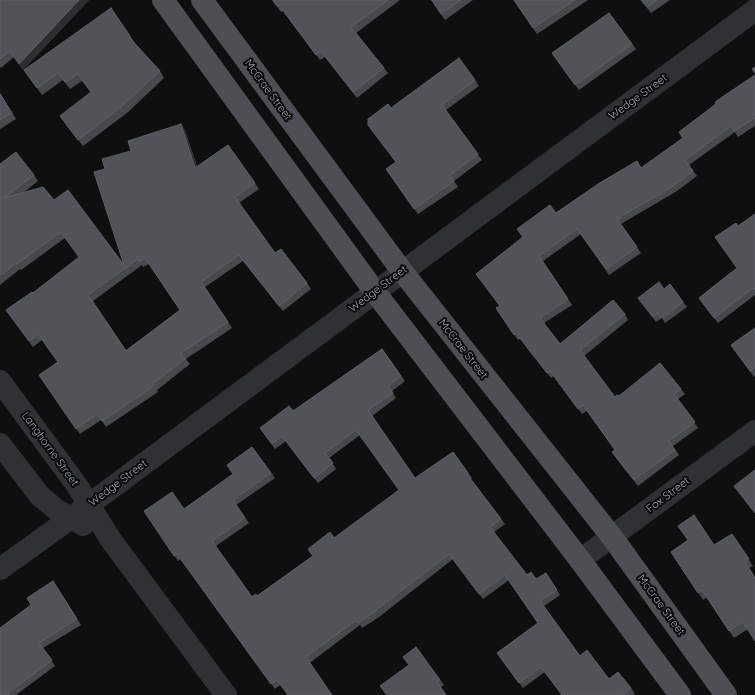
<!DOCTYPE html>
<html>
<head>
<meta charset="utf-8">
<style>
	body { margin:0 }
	canvas { display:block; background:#0f0f10 }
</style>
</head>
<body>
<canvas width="755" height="695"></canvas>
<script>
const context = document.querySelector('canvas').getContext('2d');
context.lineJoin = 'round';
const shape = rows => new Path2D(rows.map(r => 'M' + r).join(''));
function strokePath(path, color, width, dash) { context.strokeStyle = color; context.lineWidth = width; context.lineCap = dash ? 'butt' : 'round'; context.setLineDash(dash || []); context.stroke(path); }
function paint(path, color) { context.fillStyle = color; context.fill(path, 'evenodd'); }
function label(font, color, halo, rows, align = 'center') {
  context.font = font + ' Quicksand,sans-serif'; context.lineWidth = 4; context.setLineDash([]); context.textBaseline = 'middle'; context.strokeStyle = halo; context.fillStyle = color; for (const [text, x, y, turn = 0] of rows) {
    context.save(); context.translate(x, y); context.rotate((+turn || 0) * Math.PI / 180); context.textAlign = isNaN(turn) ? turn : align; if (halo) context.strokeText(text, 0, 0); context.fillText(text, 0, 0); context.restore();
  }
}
const minor = shape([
	[0,381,76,484,111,540,226,695],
	[0,444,40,496,57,510,83,525],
	[580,560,755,431],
	[0,569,71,518,755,10]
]);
const major = shape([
	[163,0,375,292,580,560,680,695],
	[202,0,402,271,612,537,726,695]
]);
const wall = shape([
	[0,0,89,0,23,70,14,57,1,68,0,67],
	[272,0,400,0,356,33,388,73,357,98,325,57,320,60,283,11,281,12],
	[431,0,473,0,445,20],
	[514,0,588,0,537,34],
	[641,0,670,0,651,13],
	[111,8,135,43,134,43,160,71,164,78,127,113,83,146,60,116,91,92,82,81,70,89,63,80,42,95,24,70],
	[609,13,636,49,579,90,552,53],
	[755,75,755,126,738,137,735,132,689,165,697,176,677,191,621,224,641,253,609,275,581,234,543,261,572,305,544,323,560,344,625,314,628,320,584,356,615,397,681,389,685,394,678,399,698,428,673,446,679,455,638,486,616,458,615,450,587,411,582,414,554,376,551,378,520,339,518,340,496,308,500,306,476,274,556,213,642,168,683,138],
	[475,80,479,86,446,110,482,160,454,181,458,187,418,214,386,169,396,163,391,108],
	[0,93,16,119,0,129],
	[181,124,185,130,197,166,228,145,259,189,239,203,275,253,307,283,311,289,283,311,243,261,205,287,232,328,186,359,190,364,157,390,158,392,106,427,101,420,80,434,39,375,58,362,42,340,33,347,6,310,33,293,79,257,65,238,21,270,20,269,0,285,0,164,34,175,38,181,23,193,54,200,124,265,105,169,131,151],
	[149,264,180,310,126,350,93,301,142,265,143,267],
	[755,214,755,295,718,323,699,298,737,268,738,226],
	[670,284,687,307,665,323,662,318,656,322,638,298,664,289],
	[755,328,755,376,754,377,731,345],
	[382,349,405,381,392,391,396,398,372,416,415,478,453,452,472,478,470,479,505,524,494,532,527,575,536,579,546,573,560,595,544,606,580,656,609,679,631,688,635,694,633,695,562,695,545,672,523,688,497,653,538,623,509,580,483,599,453,559,379,617,362,628,360,625,275,689,181,559,178,561,144,511,184,509,233,474,252,447,275,478,236,505,249,523,216,546,252,597,257,596,313,556,399,490,360,435,329,458,336,469,318,483,286,441,275,449,260,428,293,411],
	[732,534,753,566,749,568,755,577,755,641,748,629,734,638,707,597,703,600,671,552,715,545],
	[57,587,81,625,43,648,55,666,16,695,0,695],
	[416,647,444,685,441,687,446,695,387,695,409,665]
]);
const shadedWall = shape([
	[79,0,89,0,23,70,19,64],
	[181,124,185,130,199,174,195,168]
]);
const building = shape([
	[0,0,79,0,19,64,10,51,0,59,0,0],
	[273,0,388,0,351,27,384,68,353,92,321,51,316,55,279,5,277,6,273,0],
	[432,0,461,0,441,14,432,0],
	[514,0,575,0,533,28,514,0],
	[641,0,657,0,647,7,641,0],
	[111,8,130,36,129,37,160,71,122,106,78,140,60,116,91,92,78,74,65,82,58,73,37,88,24,70,111,8],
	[609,13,632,44,575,85,552,53,609,13],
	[459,58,475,80,442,105,478,154,450,175,454,181,414,209,386,169,396,162,368,125,368,119,388,104,391,108,459,58],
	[755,67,755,73,752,69,755,67],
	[755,75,755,118,734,131,731,126,685,160,693,171,673,186,617,219,637,247,606,269,577,229,539,256,568,299,540,318,560,344,613,300,625,314,580,350,615,397,617,395,619,396,660,363,681,389,674,394,695,422,669,441,675,450,634,480,612,452,615,450,583,405,578,409,550,371,547,373,516,333,514,335,496,308,500,306,476,274,523,237,517,229,550,205,556,213,598,184,637,161,641,168,683,138,679,132,716,104,715,102,755,75],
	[0,94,12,113,0,120,0,94],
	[181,124,195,168,228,145,255,183,235,197,275,253,281,249,307,283,279,306,239,255,201,282,228,322,181,353,185,359,152,384,154,386,102,421,97,414,76,429,39,375,58,362,38,334,29,341,6,310,32,292,33,293,79,257,61,232,17,264,16,263,0,276,0,164,16,152,34,175,4,198,43,187,54,200,68,190,124,265,94,172,105,169,102,159,131,151,128,141,181,124],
	[145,258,180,310,126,351,88,295,138,259,139,262,145,258],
	[755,214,755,290,753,288,714,318,699,298,737,268,715,237,736,223,738,226,755,214],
	[659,282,664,289,670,284,683,302,662,318,658,313,653,317,638,298,659,282],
	[755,328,755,368,750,371,731,345,755,328],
	[382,349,401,376,388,386,393,393,368,410,415,478,453,452,468,473,467,474,501,519,490,527,527,575,531,572,536,579,546,573,557,590,540,601,580,656,587,650,609,679,618,672,631,688,623,695,562,695,541,667,519,683,497,653,538,623,505,575,479,594,449,554,375,611,358,623,356,620,306,657,332,695,288,695,277,680,271,684,177,554,174,556,144,511,172,492,184,509,233,474,227,465,252,447,271,473,233,500,245,518,212,541,252,597,256,594,257,596,313,556,308,549,330,532,334,538,399,490,356,430,325,453,333,463,314,478,282,436,272,444,260,428,289,406,293,411,382,349],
	[755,470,755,513,734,486,755,470],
	[694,515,714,545,732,534,749,559,745,562,755,578,755,641,743,622,729,631,702,590,698,593,671,552,688,540,678,526,694,515],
	[53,581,77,619,39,643,52,660,8,693,10,695,0,695,0,628,31,605,27,598,53,581],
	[416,647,440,680,437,682,446,695,399,695,398,693,396,695,387,695,380,686,409,665,403,657,416,647]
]);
const streetNames = [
	["McCrae Street",268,90,54],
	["Wedge Street",638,97,-36],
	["Wedge Street",378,289,-37],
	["McCrae Street",463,349,52],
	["Langhorne Street",50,449,54],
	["Wedge Street",118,483,-37],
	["Fox Street",668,495,-37],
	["McCrae Street",661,605,54]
];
strokePath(minor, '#303135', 22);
strokePath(major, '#4c4f54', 22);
paint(wall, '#47494d');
paint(shadedWall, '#2c2e30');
paint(building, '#505358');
strokePath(building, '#5d6066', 1);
label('11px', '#a1a7b0', '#0a0a0b', streetNames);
</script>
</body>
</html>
